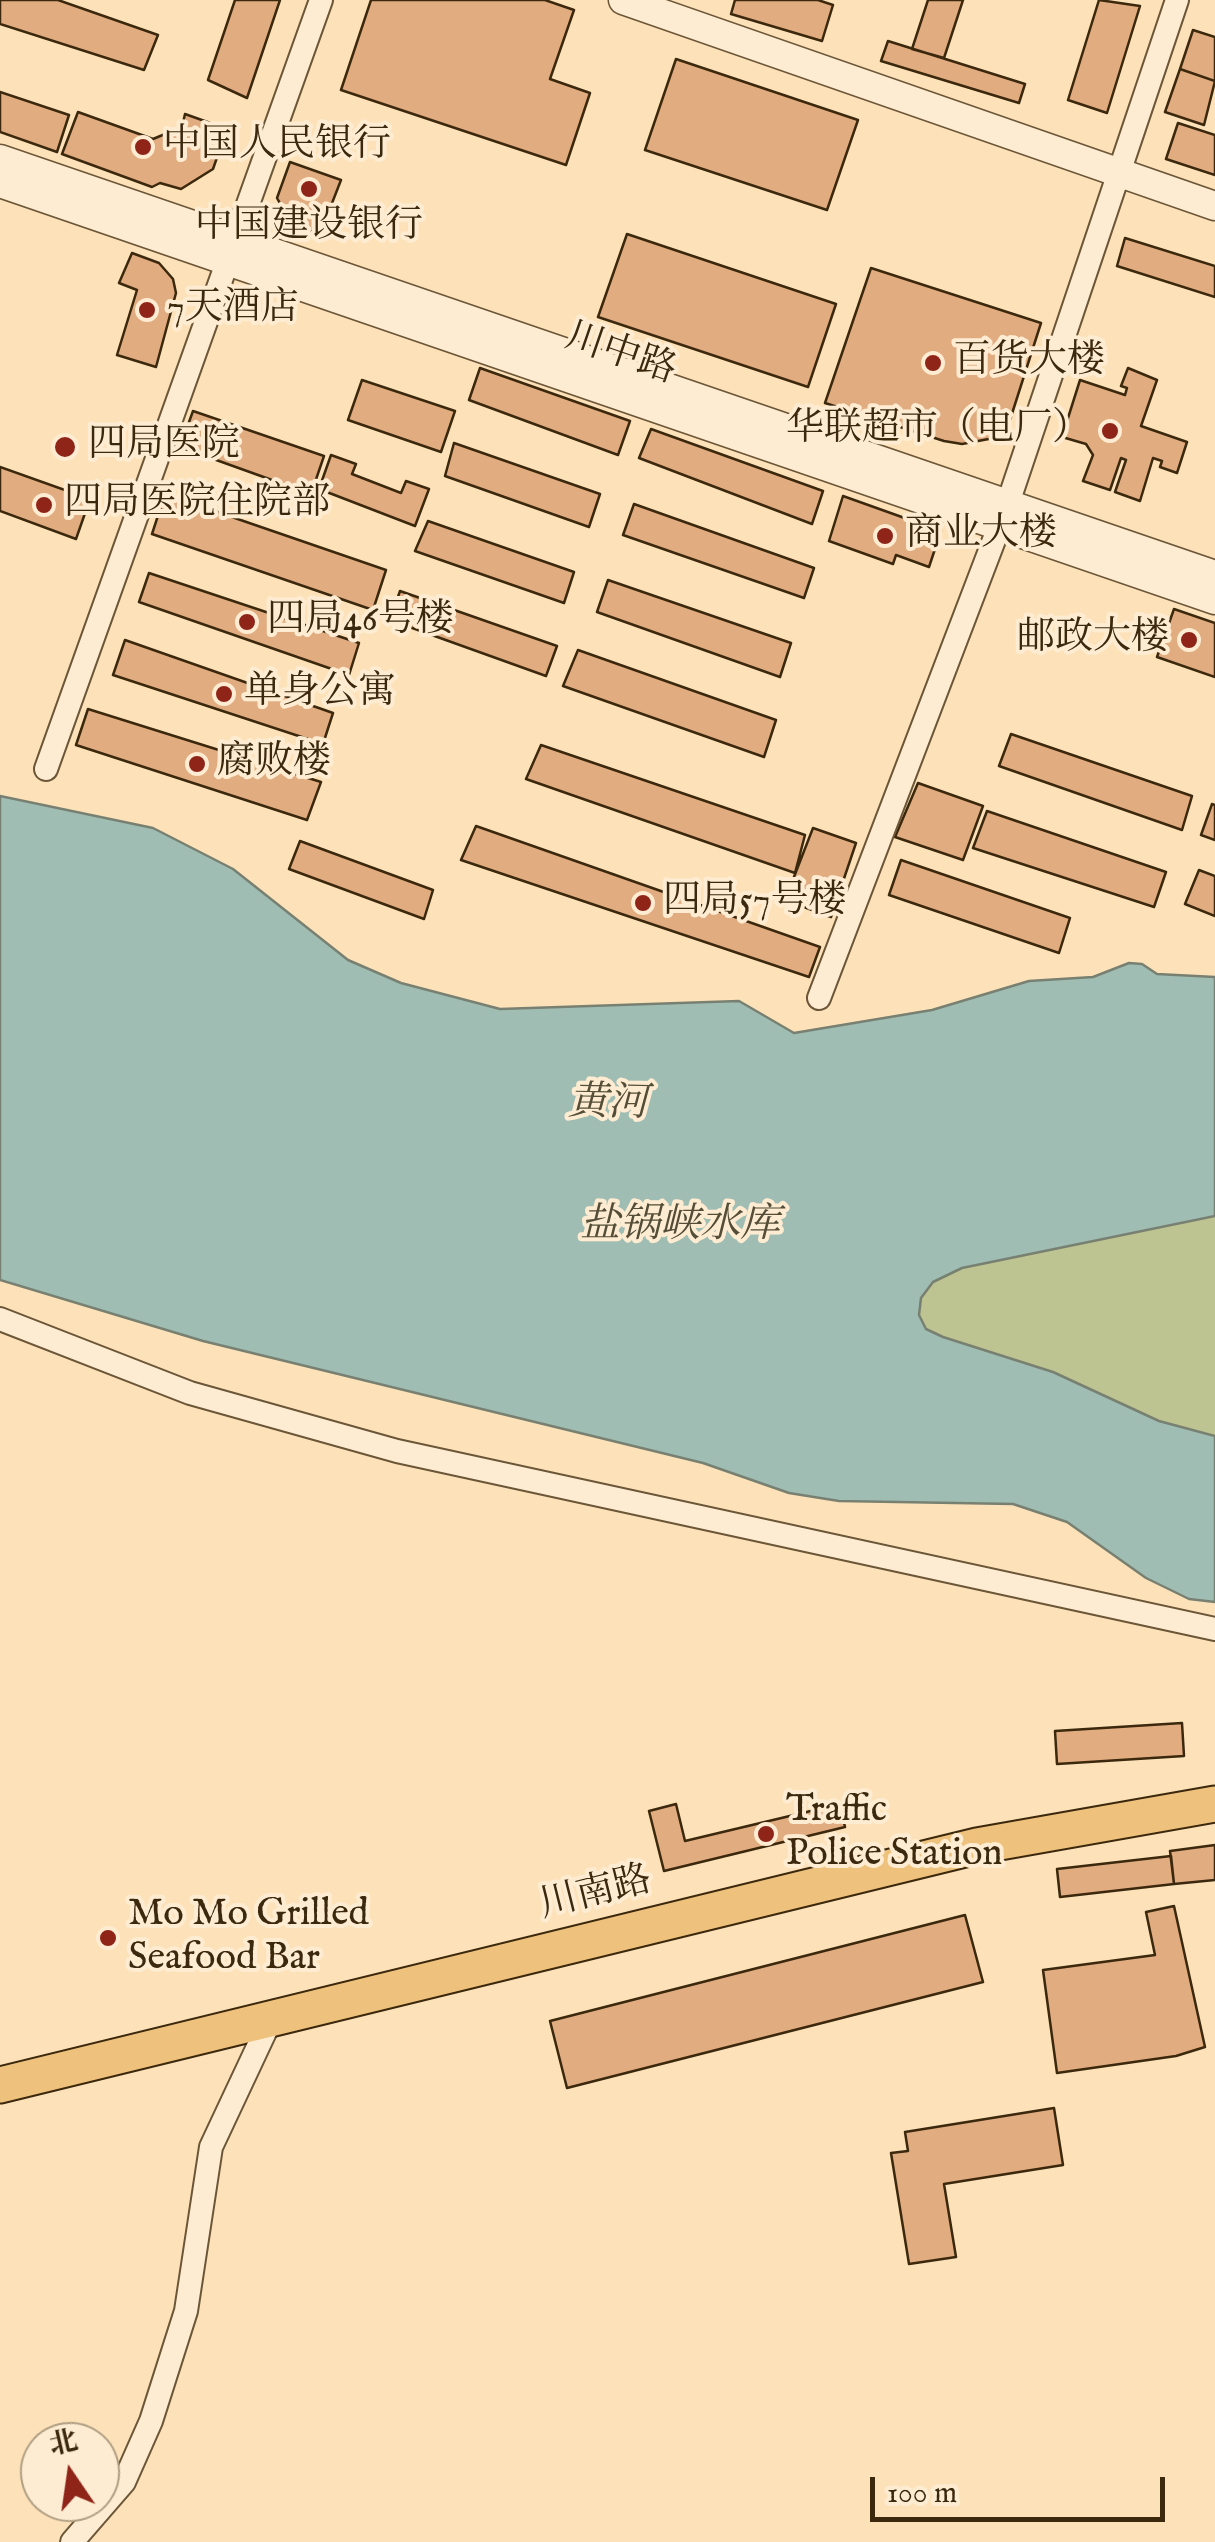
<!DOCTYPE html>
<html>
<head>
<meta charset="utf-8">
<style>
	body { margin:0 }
	#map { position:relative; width:1215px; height:2542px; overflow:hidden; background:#fde2b9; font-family:"IM FELL English","Noto Serif SC",serif }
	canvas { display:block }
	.north { position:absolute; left:20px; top:2422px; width:100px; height:100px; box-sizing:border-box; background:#feecd2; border:2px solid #b09e83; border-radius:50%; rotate:347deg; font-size:28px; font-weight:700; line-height:40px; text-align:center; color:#3b280d }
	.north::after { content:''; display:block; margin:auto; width:35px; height:45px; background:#8f2418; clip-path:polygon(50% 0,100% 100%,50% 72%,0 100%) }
	.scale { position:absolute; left:870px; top:2477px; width:295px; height:45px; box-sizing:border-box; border:5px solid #3b280d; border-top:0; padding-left:12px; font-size:30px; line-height:35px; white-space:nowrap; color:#3b280d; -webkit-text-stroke:8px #feecd2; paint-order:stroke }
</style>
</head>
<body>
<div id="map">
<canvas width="1215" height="2542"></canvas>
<div class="north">北</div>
<div class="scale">100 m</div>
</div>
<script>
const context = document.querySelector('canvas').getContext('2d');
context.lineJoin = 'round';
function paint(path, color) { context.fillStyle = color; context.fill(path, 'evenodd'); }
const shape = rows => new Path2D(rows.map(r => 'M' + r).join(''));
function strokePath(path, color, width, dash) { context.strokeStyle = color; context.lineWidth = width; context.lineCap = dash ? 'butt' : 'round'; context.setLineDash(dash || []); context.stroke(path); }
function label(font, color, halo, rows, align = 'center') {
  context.font = font + ' "IM FELL English","Noto Serif SC",serif'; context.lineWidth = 8; context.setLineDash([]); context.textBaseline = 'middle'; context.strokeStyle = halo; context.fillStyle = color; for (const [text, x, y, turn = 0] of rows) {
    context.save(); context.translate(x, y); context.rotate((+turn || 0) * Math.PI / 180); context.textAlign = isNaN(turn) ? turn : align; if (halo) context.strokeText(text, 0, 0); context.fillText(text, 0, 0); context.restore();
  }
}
const green = shape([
	[1215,1216,1215,1436,1159,1421,1053,1372,943,1337,926,1329,919,1316,921,1298,933,1282,962,1268]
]);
const water = shape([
	[0,796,153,828,233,869,348,960,401,983,500,1009,739,1001,794,1033,932,1010,1029,981,1093,977,1129,963,1142,964,1157,974,1215,977,1215,1216,962,1268,933,1282,921,1298,919,1315,926,1329,943,1337,1053,1372,1159,1421,1215,1436,1215,1602,1189,1599,1146,1578,1067,1522,1013,1504,839,1501,789,1493,703,1463,203,1341,0,1280,0,796]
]);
const building = shape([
	[0,0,58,0,158,35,144,70,0,24,0,0],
	[235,0,280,0,247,98,208,80,235,0],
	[371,0,545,0,574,10,550,79,590,93,566,165,341,90,371,0],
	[735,0,818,0,833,5,822,41,731,14,735,0],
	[928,0,963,0,944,58,912,49,928,0],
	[1099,0,1140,6,1107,113,1068,100,1099,0],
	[1193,30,1215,37,1215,81,1180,69,1193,30],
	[888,41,1025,84,1019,103,881,61,888,41],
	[676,59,858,120,827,210,645,150,676,59],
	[1180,69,1215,81,1204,125,1165,112,1180,69],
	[0,92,69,115,57,152,0,132,0,92],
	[78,112,153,139,182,127,185,114,227,129,213,169,181,189,160,183,152,187,62,154,78,112],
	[1178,123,1215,135,1215,175,1166,159,1178,123],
	[290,162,341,180,320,234,292,225,277,198,290,162],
	[627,234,836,304,808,387,598,317,627,234],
	[1125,238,1215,266,1215,297,1117,266,1125,238],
	[132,253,159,263,173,279,176,293,156,367,117,355,137,290,119,283,132,253],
	[871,268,1041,323,1009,423,994,438,962,444,944,441,825,403,871,268],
	[480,368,630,421,618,455,469,400,480,368],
	[1128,368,1157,380,1141,426,1187,442,1177,473,1160,467,1162,461,1153,458,1140,501,1115,492,1126,460,1121,458,1110,490,1083,481,1093,455,1086,444,1062,437,1080,380,1125,395,1127,388,1121,386,1128,368],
	[362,380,455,411,441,452,348,420,362,380],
	[193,411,324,456,311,494,180,447,193,411],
	[651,429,823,491,812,524,639,458,651,429],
	[454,443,600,494,589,527,445,476,454,443],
	[331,455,356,464,352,474,401,493,406,481,429,489,415,526,319,489,331,455],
	[0,467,90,499,76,539,0,511,0,467],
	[165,494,386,570,373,610,152,534,165,494],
	[843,496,941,531,929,567,896,555,893,564,829,541,843,496],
	[634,504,814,568,804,598,623,535,634,504],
	[428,521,574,572,564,603,415,551,428,521],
	[149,573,359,643,349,675,139,602,149,573],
	[608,580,791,643,780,677,597,612,608,580],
	[400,591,557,646,546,676,390,620,400,591],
	[1174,609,1215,623,1215,677,1157,657,1174,609],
	[125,640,333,713,323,744,113,675,125,640],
	[578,650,776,720,764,757,563,686,578,650],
	[88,709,321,782,307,820,76,745,88,709],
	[1011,734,1192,796,1182,830,999,766,1011,734],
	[541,745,805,835,795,873,526,779,541,745],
	[918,783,983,806,963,860,895,837,918,783],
	[1212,804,1215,805,1215,840,1201,835,1212,804],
	[987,811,1166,872,1154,907,973,848,987,811],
	[476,826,820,947,809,977,461,860,476,826],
	[813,828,856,843,831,917,785,900,813,828],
	[300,841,433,890,424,919,289,869,300,841],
	[901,860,1070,918,1059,953,889,895,901,860],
	[1199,870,1215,876,1215,916,1185,904,1199,870],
	[1182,1723,1184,1756,1057,1764,1055,1731,1182,1723],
	[676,1804,685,1841,840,1804,845,1827,664,1871,649,1811,676,1804],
	[1215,1845,1215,1880,1174,1884,1170,1851,1215,1845],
	[1171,1856,1174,1884,1060,1897,1057,1869,1171,1856],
	[1174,1906,1205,2047,1176,2056,1057,2073,1043,1970,1155,1955,1146,1912,1174,1906],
	[965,1915,983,1982,567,2088,550,2021,965,1915],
	[1054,2108,1063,2165,944,2184,956,2257,909,2264,891,2153,908,2151,905,2132,1054,2108]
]);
const minor = shape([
	[46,769,321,0],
	[819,998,1007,506,1177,0],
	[0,1319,190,1393,397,1451,1215,1629],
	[72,2542,124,2482,151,2421,186,2311,211,2147,272,2017]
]);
const tertiary = shape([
	[623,0,1215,206],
	[0,159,1215,575],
	[0,183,1215,600]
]);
const primary = shape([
	[0,2085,977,1846,1215,1804]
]);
const markers = [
	[143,147,10,"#8f2418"],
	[309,189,10,"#8f2418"],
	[147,310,10,"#8f2418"],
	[933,363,10,"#8f2418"],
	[1110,431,10,"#8f2418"],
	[65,447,12,"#8f2418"],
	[44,505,10,"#8f2418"],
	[885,536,10,"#8f2418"],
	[247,622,10,"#8f2418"],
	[1189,640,10,"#8f2418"],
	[224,694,10,"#8f2418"],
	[197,764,10,"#8f2418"],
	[643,903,10,"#8f2418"],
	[766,1834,10,"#8f2418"],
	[108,1938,10,"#8f2418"]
];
const poiNames = [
	["中国人民银行",163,147],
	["中国建设银行",309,228,"center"],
	["7天酒店",167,310],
	["百货大楼",953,363],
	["华联超市（电厂）",1090,431,"right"],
	["四局医院",88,447],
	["四局医院住院部",64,505],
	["商业大楼",905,536],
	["四局46号楼",267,622],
	["邮政大楼",1169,640,"right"],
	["单身公寓",244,694],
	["腐败楼",217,764],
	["四局57号楼",663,903],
	["Traffic",786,1812],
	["Police Station",786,1856],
	["Mo Mo Grilled",128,1916],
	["Seafood Bar",128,1960]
];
const streetNames = [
	["川中路",620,356,19],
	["川南路",596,1895,-14]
];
const waterNames = [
	["黄河",608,1106,1],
	["盐锅峡水库",680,1228]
];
paint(green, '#bdc491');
paint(water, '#a0bdb4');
strokePath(water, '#788171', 2.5);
paint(building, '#e1ac80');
strokePath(building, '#3b280d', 2.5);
strokePath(minor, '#6c5638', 26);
strokePath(tertiary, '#6c5638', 31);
strokePath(primary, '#3b280d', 39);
strokePath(minor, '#feecd2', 22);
strokePath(tertiary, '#feecd2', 28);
strokePath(primary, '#eec17c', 35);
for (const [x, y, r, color] of markers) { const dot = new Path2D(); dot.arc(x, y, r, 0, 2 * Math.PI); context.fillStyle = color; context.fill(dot); strokePath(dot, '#feecd2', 4); }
label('38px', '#3b280d', '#feecd2', poiNames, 'left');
label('38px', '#3b280d', '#feecd2', streetNames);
label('italic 40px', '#544d37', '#feecd2', waterNames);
</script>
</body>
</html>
